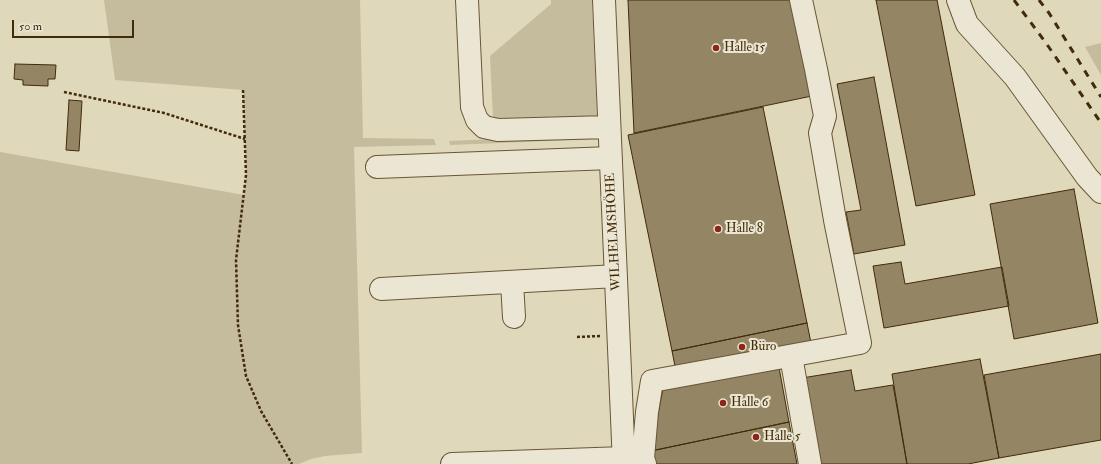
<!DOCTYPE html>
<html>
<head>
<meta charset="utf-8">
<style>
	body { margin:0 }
	#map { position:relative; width:1101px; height:464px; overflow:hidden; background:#e0d8bb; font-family:"IM FELL Double Pica",serif }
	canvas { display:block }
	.scale { position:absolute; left:12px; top:20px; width:122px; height:18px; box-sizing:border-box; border:2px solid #412b08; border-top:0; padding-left:5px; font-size:12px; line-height:14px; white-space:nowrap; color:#412b08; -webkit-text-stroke:3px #ebe6d3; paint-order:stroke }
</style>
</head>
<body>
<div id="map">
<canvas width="1101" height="464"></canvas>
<div class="scale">50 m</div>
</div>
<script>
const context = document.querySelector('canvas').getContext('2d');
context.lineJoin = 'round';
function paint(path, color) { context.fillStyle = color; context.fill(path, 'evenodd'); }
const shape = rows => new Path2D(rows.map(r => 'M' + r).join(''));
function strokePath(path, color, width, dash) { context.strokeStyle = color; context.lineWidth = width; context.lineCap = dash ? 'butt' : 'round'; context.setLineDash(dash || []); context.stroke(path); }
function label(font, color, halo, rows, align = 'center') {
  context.font = font + ' "IM FELL Double Pica",serif'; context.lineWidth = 4; context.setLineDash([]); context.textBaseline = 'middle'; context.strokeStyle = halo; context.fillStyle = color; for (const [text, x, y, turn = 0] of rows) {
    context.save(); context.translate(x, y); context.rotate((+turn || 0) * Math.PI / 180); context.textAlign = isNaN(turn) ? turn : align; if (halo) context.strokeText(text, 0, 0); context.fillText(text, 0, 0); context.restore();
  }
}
const green = shape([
	[104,0,360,0,363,138,434,139,436,145,354,147,362,453,325,456,311,459,299,464,0,464,0,152,244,195,246,175,243,90,115,80],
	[551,0,592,0,598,139,450,145,449,141,494,139,490,56,551,4],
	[1101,43,1101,75,1085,47]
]);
const building = shape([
	[628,0,792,0,812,96,634,133,628,0],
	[876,0,937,0,975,195,916,206,876,0],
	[15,64,56,65,55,79,48,79,48,86,23,85,23,80,14,79,15,64],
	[874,77,905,245,854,254,846,212,861,210,837,84,874,77],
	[69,100,82,101,79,151,66,150,69,100],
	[763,107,807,323,672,351,628,135,763,107],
	[1074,189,1098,323,1014,339,990,204,1074,189],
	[901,262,905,284,1002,267,1009,306,884,328,873,266,901,262],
	[807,323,811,343,676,371,672,351,807,323],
	[1101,354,1101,440,999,458,984,375,1101,354],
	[980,359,999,458,968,464,907,464,892,374,980,359],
	[778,362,789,422,651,451,664,383,778,362],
	[851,370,855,391,893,385,907,464,817,464,802,378,851,370],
	[789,422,797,464,653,464,651,451,789,422]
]);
const path = shape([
	[243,90,246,175,236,260,238,325,246,376,261,411,292,464],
	[64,92,164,113,245,139],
	[577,337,600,336]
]);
const minor = shape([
	[467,0,472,107,477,120,484,127,498,130,609,127],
	[604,0,624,464],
	[958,0,967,24,1015,77,1087,177,1101,192],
	[377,167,611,158],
	[512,282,514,317],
	[381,289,616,276],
	[791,356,810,464],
	[452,464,624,458],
	[645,464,643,458,647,412,652,381,860,343,835,220,820,133,825,116,816,69,801,0]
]);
const rail = shape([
	[1014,0,1046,43,1101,123],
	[1039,0,1049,13,1101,97]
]);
const markers = [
	[716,48,4,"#8f2418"],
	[718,229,4,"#8f2418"],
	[742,347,4,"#8f2418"],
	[723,403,4,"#8f2418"],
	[756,437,4,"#8f2418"]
];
const poiNames = [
	["Halle 15",724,48],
	["Halle 8",726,229],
	["Büro",750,347],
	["Halle 6",731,403],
	["Halle 5",764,437]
];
const streetNames = [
	["WILHELMSHÖHE",614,232,-93]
];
paint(green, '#c5bb9d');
paint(building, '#948565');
strokePath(building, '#412b08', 1);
strokePath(minor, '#695635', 24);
strokePath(path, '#412b08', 2.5, [3, 2]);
strokePath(minor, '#ebe6d3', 22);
strokePath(rail, '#412b08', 3, [7, 7]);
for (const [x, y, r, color] of markers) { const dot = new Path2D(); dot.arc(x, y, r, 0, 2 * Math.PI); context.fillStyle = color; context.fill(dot); strokePath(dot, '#ebe6d3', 1.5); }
label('13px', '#412b08', '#ebe6d3', poiNames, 'left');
label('13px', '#412b08', '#ebe6d3', streetNames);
</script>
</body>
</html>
